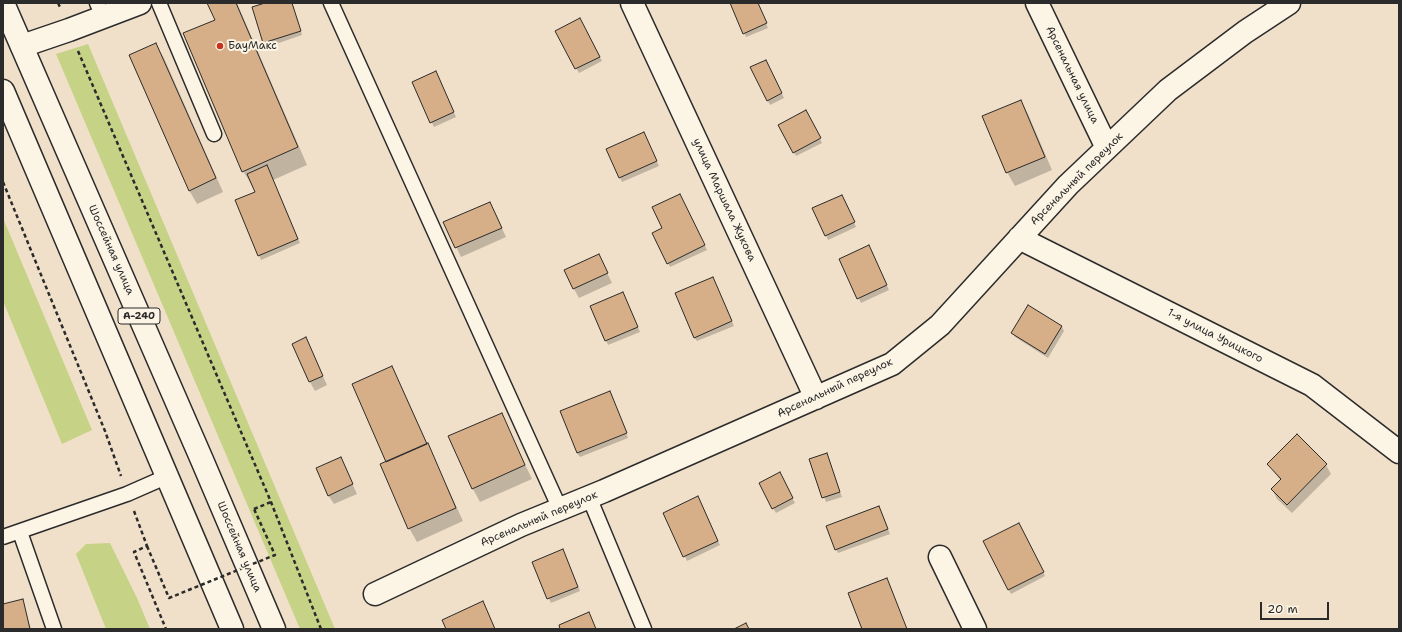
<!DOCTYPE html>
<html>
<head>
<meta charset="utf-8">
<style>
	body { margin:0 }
	#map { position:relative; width:1402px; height:632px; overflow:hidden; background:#f1e0c9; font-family:"Shantell Sans",sans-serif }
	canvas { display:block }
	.frame { position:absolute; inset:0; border:4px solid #2b2b2b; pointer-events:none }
	.scale { position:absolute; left:1260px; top:602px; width:69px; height:18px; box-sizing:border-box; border:2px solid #2b2b2b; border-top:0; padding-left:5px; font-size:12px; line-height:14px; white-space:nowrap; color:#2b2b2b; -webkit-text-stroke:3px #fcf5e5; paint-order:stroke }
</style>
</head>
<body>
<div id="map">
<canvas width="1402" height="632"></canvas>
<div class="frame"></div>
<div class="scale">20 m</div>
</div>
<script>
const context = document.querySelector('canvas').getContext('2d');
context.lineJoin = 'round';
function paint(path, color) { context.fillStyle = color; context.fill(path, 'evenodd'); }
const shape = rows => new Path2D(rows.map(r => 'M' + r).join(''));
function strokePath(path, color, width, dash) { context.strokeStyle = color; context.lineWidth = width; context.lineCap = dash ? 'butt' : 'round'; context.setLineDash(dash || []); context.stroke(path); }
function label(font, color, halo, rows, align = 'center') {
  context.font = font + ' "Shantell Sans",sans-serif'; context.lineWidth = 4; context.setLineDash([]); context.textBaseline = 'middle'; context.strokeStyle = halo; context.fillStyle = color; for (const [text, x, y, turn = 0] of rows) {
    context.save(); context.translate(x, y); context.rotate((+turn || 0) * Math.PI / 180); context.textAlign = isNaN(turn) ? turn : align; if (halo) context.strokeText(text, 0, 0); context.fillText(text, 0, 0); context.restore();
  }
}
const green = shape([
	[88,44,335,629,300,629,56,54],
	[3,218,92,430,62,444,3,301],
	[110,543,137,598,150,629,106,629,76,554,86,544]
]);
const shadow = shape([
	[209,3,237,3,307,165,273,180,300,243,261,260,259,255,256,192,243,171,216,20],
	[268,3,292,3,302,35,267,47,253,8],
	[731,3,758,3,768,28,746,37],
	[580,20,602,61,579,73,557,31],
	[156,45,164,58,223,192,197,204,189,190],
	[768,65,784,98,770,105,768,101],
	[438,77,456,117,434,127,413,83],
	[1021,101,1028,114,1052,170,1015,186,1007,172],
	[806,112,822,143,796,156,780,125],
	[646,138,659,166,622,182,607,150],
	[682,199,707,250,670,267,668,263,663,228],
	[845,200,856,227,828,240,826,235],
	[490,203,506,237,461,257,445,223],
	[871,250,889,290,861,303,840,259],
	[599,256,612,283,579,298,574,289],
	[715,283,734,326,697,341,694,337],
	[625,297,640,332,608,345,591,307],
	[1029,307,1062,327,1064,331,1048,358,1015,337,1013,333],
	[306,339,327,385,315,391,310,382],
	[392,367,463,521,417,542,409,528,387,462],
	[612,397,628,438,580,457,577,453],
	[501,414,532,479,480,502,473,489],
	[1297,436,1326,465,1331,474,1292,513,1277,499,1272,489,1281,481,1268,464],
	[826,454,842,497,826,502,810,460],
	[341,459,357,494,334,504,328,495],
	[782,478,795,503,776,513,773,508],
	[700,502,720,545,687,561,664,513],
	[881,512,890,534,838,553,836,549],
	[1021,528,1045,576,1011,594,984,542],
	[565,555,580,591,551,603,533,562],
	[22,600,31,629,3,629,3,605]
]);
const building = shape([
	[207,3,236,3,298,147,242,172,183,33,215,20,207,3],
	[265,3,292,3,301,31,263,43,252,7,265,3],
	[730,3,758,3,767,23,743,34,730,3],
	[580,18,600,57,575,69,555,31,580,18],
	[156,43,216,178,189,191,129,55,156,43],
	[766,60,782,93,767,101,750,67,766,60],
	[436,71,454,112,430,123,412,82,436,71],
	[1021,100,1045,157,1006,173,982,116,1021,100],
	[806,110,821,138,793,153,778,125,806,110],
	[644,132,657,161,619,178,606,149,644,132],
	[267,165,298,239,258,256,235,200,255,192,247,174,267,165],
	[680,194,705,245,667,264,652,233,662,228,652,207,680,194],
	[842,195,855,222,825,236,812,208,842,195],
	[490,202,502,228,455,248,443,222,490,202],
	[869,245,887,285,857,299,839,259,869,245],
	[599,254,608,273,573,289,564,270,599,254],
	[713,277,732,321,694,338,675,293,713,277],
	[623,292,638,327,605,341,590,306,623,292],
	[1028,305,1062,326,1045,354,1011,333,1028,305],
	[306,337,323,376,309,382,292,344,306,337],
	[392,366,427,444,386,462,352,384,392,366],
	[610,391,627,433,577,453,560,411,610,391],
	[502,413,525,465,472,489,448,436,502,413],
	[1297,434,1327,464,1287,505,1271,489,1281,479,1267,464,1297,434],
	[428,443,456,508,408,529,380,464,428,443],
	[827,453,840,492,822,498,809,459,827,453],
	[341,457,353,484,328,496,316,468,341,457],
	[780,472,793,498,772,509,759,483,780,472],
	[698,496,718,541,683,557,663,513,698,496],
	[879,506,888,529,835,550,826,526,879,506],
	[1019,523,1044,572,1008,590,983,541,1019,523],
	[563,549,578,587,547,599,532,562,563,549],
	[887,578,907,629,862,629,848,593,887,578],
	[23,599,30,629,3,629,3,604,23,599],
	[483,601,495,629,446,629,442,620,483,601],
	[589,612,596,629,560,629,559,625,589,612],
	[746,623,749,629,734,629,746,623]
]);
const path = shape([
	[58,3,61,9],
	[78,51,271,502,321,629],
	[3,182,105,431,121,476],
	[254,509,271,502],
	[134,511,147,546,134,552,166,629]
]);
const service = shape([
	[97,3,104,18],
	[159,3,214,134],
	[331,3,560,509],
	[589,497,644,629],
	[20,532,54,629],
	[3,537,127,494,168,476]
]);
const minor = shape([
	[632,3,816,398],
	[1037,3,1107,148],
	[22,46,69,30,140,3],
	[1019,238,1312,385,1399,452],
	[940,557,975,629],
	[375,594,521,525,604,491,892,364,940,325,1068,185,1168,90,1245,32,1289,3]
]);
const primary = shape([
	[3,3,202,460,274,629],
	[3,91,232,629]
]);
const pathBridge = shape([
	[147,546,169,598,275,555,254,509]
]);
const markers = [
	[220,46,4,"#c8321e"]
];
const shields = [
	[139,316,42]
];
const shieldNames = [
	["А-240",139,316]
];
const poiNames = [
	["БауМакс",228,46]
];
const streetNames = [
	["Арсенальная улица",1072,75,64],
	["Арсенальный переулок",1077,179,-45],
	["улица Маршала Жукова",724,200,65],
	["Шоссейная улица",111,250,66],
	["1-я улица Урицкого",1215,336,27],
	["Арсенальный переулок",835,388,-25],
	["Арсенальный переулок",539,519,-23],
	["Шоссейная улица",239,547,67]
];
paint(green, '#c6d286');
paint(shadow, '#0003');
paint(building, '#d6ae87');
strokePath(building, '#2b2b2b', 1);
strokePath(service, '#2b2b2b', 17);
strokePath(minor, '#2b2b2b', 25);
strokePath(primary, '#2b2b2b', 25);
strokePath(path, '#2b2b2b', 2.5, [4, 3]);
strokePath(service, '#fcf5e5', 14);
strokePath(minor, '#fcf5e5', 22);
strokePath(primary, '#fcf5e5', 22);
strokePath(pathBridge, '#2b2b2b', 2.5, [4, 3]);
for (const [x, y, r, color] of markers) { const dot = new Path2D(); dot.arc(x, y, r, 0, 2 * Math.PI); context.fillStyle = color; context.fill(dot); strokePath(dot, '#fcf5e5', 1.5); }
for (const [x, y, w] of shields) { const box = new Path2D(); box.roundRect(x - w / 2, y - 8, w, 16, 3); context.fillStyle = '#fcf5e5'; context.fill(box); strokePath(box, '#2b2b2b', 1); }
label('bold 10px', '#2b2b2b', null, shieldNames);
label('11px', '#2b2b2b', '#fcf5e5', poiNames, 'left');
label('11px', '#2b2b2b', '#fcf5e5', streetNames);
</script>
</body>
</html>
